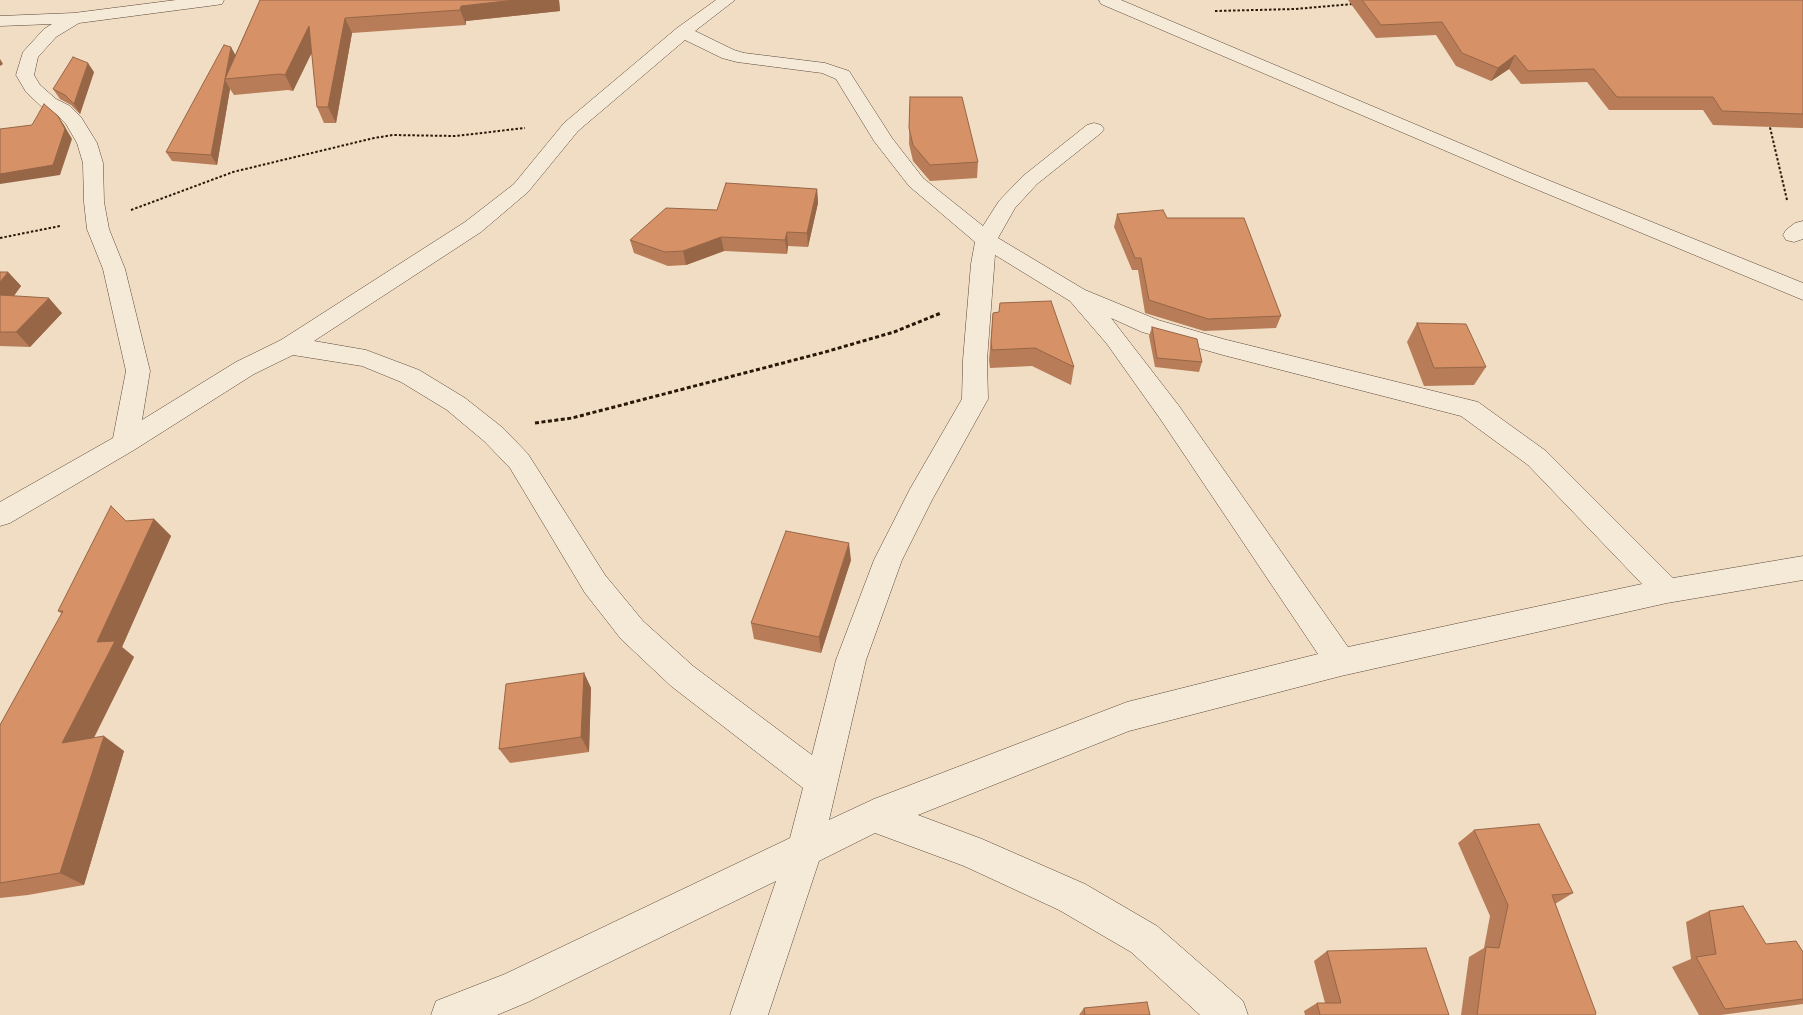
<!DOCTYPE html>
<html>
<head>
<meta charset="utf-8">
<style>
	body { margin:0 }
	canvas { display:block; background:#f0ddc3 }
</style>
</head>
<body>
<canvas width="1803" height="1015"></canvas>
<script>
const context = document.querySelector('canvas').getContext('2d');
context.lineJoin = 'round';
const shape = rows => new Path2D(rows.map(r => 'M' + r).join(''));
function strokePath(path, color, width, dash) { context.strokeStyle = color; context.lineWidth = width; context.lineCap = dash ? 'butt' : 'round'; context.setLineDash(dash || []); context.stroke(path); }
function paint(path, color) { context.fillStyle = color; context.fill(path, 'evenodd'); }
const pathFar1 = shape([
	[1215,11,1295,9,1353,4],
	[1769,123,1787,200],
	[131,210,233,172,374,138,393,135,455,136,525,128],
	[0,238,60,226]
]);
const path = shape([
	[535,423,572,418,825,352,894,332,941,313]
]);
const minor = shape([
	[176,0,224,0,222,4,216,5,79,23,56,37,38,57,34,75,40,85,56,99,70,106,81,117,97,143,103,163,104,202,109,229,125,269,150,371,142,420,236,362,281,340,465,222,514,184,564,123,677,28,716,0,735,0,695,31,734,50,744,53,825,63,849,71,892,138,923,178,983,226,999,201,1023,176,1087,125,1094,123,1101,125,1104,129,1101,133,1037,184,1015,208,998,238,1085,290,1158,320,1223,339,1478,402,1546,451,1673,578,1803,556,1803,580,1667,603,1341,676,1129,731,918,815,982,839,1085,884,1157,926,1243,1001,1248,1015,1200,1015,1131,952,1059,910,964,866,875,833,819,861,768,1015,730,1015,776,881,528,1002,497,1015,431,1015,436,1001,505,974,790,838,803,788,671,686,621,639,585,593,510,468,485,442,447,410,401,382,362,366,293,355,254,374,134,450,10,523,0,526,0,502,113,438,126,371,103,269,87,229,84,202,83,163,77,143,66,124,56,114,42,107,26,92,16,75,23,52,44,29,52,24,0,26,0,16,74,13,176,0],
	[685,40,722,58,737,62,822,73,836,79,874,141,909,186,975,242,971,264,963,360,962,399,910,489,874,560,836,660,812,755,693,666,643,621,605,575,528,454,503,428,465,398,419,370,366,350,314,341,481,232,528,192,578,131,685,40],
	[995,255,1070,301,1107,344,1161,420,1318,654,1127,702,874,799,829,820,866,660,902,560,932,500,988,399,987,360,995,255],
	[1111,318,1142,332,1223,355,1461,416,1528,465,1642,584,1348,647,1179,406,1111,318],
	[1099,0,1121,0,1528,172,1803,283,1803,300,1514,180,1101,4,1099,0],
	[1803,221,1803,239,1794,242,1786,240,1783,235,1786,230,1795,223,1803,221]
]);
const wall = shape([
	[260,0,559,0,560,11,466,21,466,25,352,33,336,123,324,123,317,107,312,52,293,91,288,90,234,95,230,89,217,165,172,161,166,152,235,55],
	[1348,0,1803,0,1803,128,1713,125,1703,110,1609,110,1587,82,1521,84,1509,69,1491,81,1456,66,1436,35,1376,38],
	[94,72,80,114,71,105,60,99,53,89],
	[910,97,978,162,977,178,930,181,913,161,909,144],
	[817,189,818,203,808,247,788,246,787,254,724,251,686,265,668,266,634,253,630,240,717,210],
	[1117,214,1167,218,1281,316,1276,328,1204,331,1145,313,1138,270,1132,270,1114,227],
	[0,272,8,272,21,286,14,296,62,313,30,347,0,346],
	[1000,303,1074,367,1071,385,1032,366,990,368,989,360,993,313,999,312],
	[1417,323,1486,367,1474,385,1424,386,1407,342],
	[1152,327,1202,362,1199,372,1155,367,1149,336],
	[154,519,171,536,122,647,134,657,94,738,124,751,84,885,28,895,0,898,0,725,62,614,58,611,126,521],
	[851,560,821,653,754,639,751,623],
	[584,673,591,688,589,752,510,763,499,749],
	[1474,830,1573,893,1555,904,1595,1015,1461,1015,1469,957,1484,948,1490,916,1458,843],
	[1709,911,1766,944,1803,952,1803,1004,1721,1015,1699,1015,1672,967,1691,959,1686,922],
	[1327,951,1449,1015,1305,1015,1304,1011,1317,1003,1325,1003,1314,961],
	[1084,1008,1150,1015,1079,1015]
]);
const shadedWall = shape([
	[515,0,559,0,560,11,466,21,466,25,460,10,461,6],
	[345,18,352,33,336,123,328,107],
	[309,26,317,42,293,91,285,75],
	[231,47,236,56,225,79],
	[1515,55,1509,69,1491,81,1498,68],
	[0,59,3,64,0,66],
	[88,63,94,72,80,114,74,104],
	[225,80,230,89,217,165,211,155],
	[58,116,64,125,72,139,60,175,0,184,0,174],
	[817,189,818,203,808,247,807,233],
	[787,232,788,246,787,254,785,240],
	[721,237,724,251,686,265,683,251],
	[8,272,21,286,4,309,0,305,0,282],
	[49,298,62,313,30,347,16,332],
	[154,519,171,536,122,647,134,657,84,757,62,743,97,642],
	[849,543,851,560,821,653,819,637],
	[584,673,591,688,589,752,581,737],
	[104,736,124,751,84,885,60,873]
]);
const building = shape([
	[260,0,515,0,461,6,460,10,345,18,328,107,317,107,309,26,285,75,280,74,225,79,260,0],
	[1362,0,1803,0,1803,114,1722,111,1713,97,1617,97,1594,69,1528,71,1515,55,1498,68,1462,53,1442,22,1381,25,1362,0],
	[224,45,231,47,211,155,166,152,224,45],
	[73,57,88,63,74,104,65,95,53,89,73,57],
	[910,97,962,97,978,162,930,165,913,145,909,128,910,97],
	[44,104,58,116,65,129,53,165,0,174,0,129,32,125,44,104],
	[726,183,817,189,807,233,787,232,785,240,721,237,683,251,665,252,630,240,666,208,717,210,726,183],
	[1163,210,1167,218,1244,218,1281,316,1208,319,1149,300,1141,258,1135,258,1117,214,1163,210],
	[0,272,8,272,0,282,0,272],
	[0,295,49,298,16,332,0,332,0,295],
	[1051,301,1074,367,1035,348,992,350,991,342,993,313,999,312,1000,303,1051,301],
	[1417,323,1466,324,1486,367,1434,368,1417,323],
	[1152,327,1197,339,1202,362,1157,358,1152,327],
	[111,506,126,521,154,519,97,642,115,641,62,743,104,736,60,873,0,883,0,725,63,611,58,611,111,506],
	[786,531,849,543,819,637,751,623,786,531],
	[584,673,581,737,499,749,506,684,584,673],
	[1539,824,1573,893,1552,895,1596,1013,1595,1015,1477,1015,1486,947,1499,948,1508,905,1474,830,1539,824],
	[1743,906,1766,944,1796,941,1803,952,1803,999,1725,1009,1696,957,1716,954,1709,911,1743,906],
	[1426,948,1449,1015,1320,1015,1317,1003,1341,1003,1327,951,1426,948],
	[1147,1002,1150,1015,1085,1015,1084,1008,1147,1002]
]);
strokePath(minor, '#5c4837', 1);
strokePath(pathFar1, '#2b1708', 2, [2.5, 2]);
strokePath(path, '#2b1708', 3, [4, 2.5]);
paint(minor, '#f5e9d8');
paint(wall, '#b87d58');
paint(shadedWall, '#966647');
paint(building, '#d69166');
strokePath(building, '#966647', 1);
</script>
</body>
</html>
